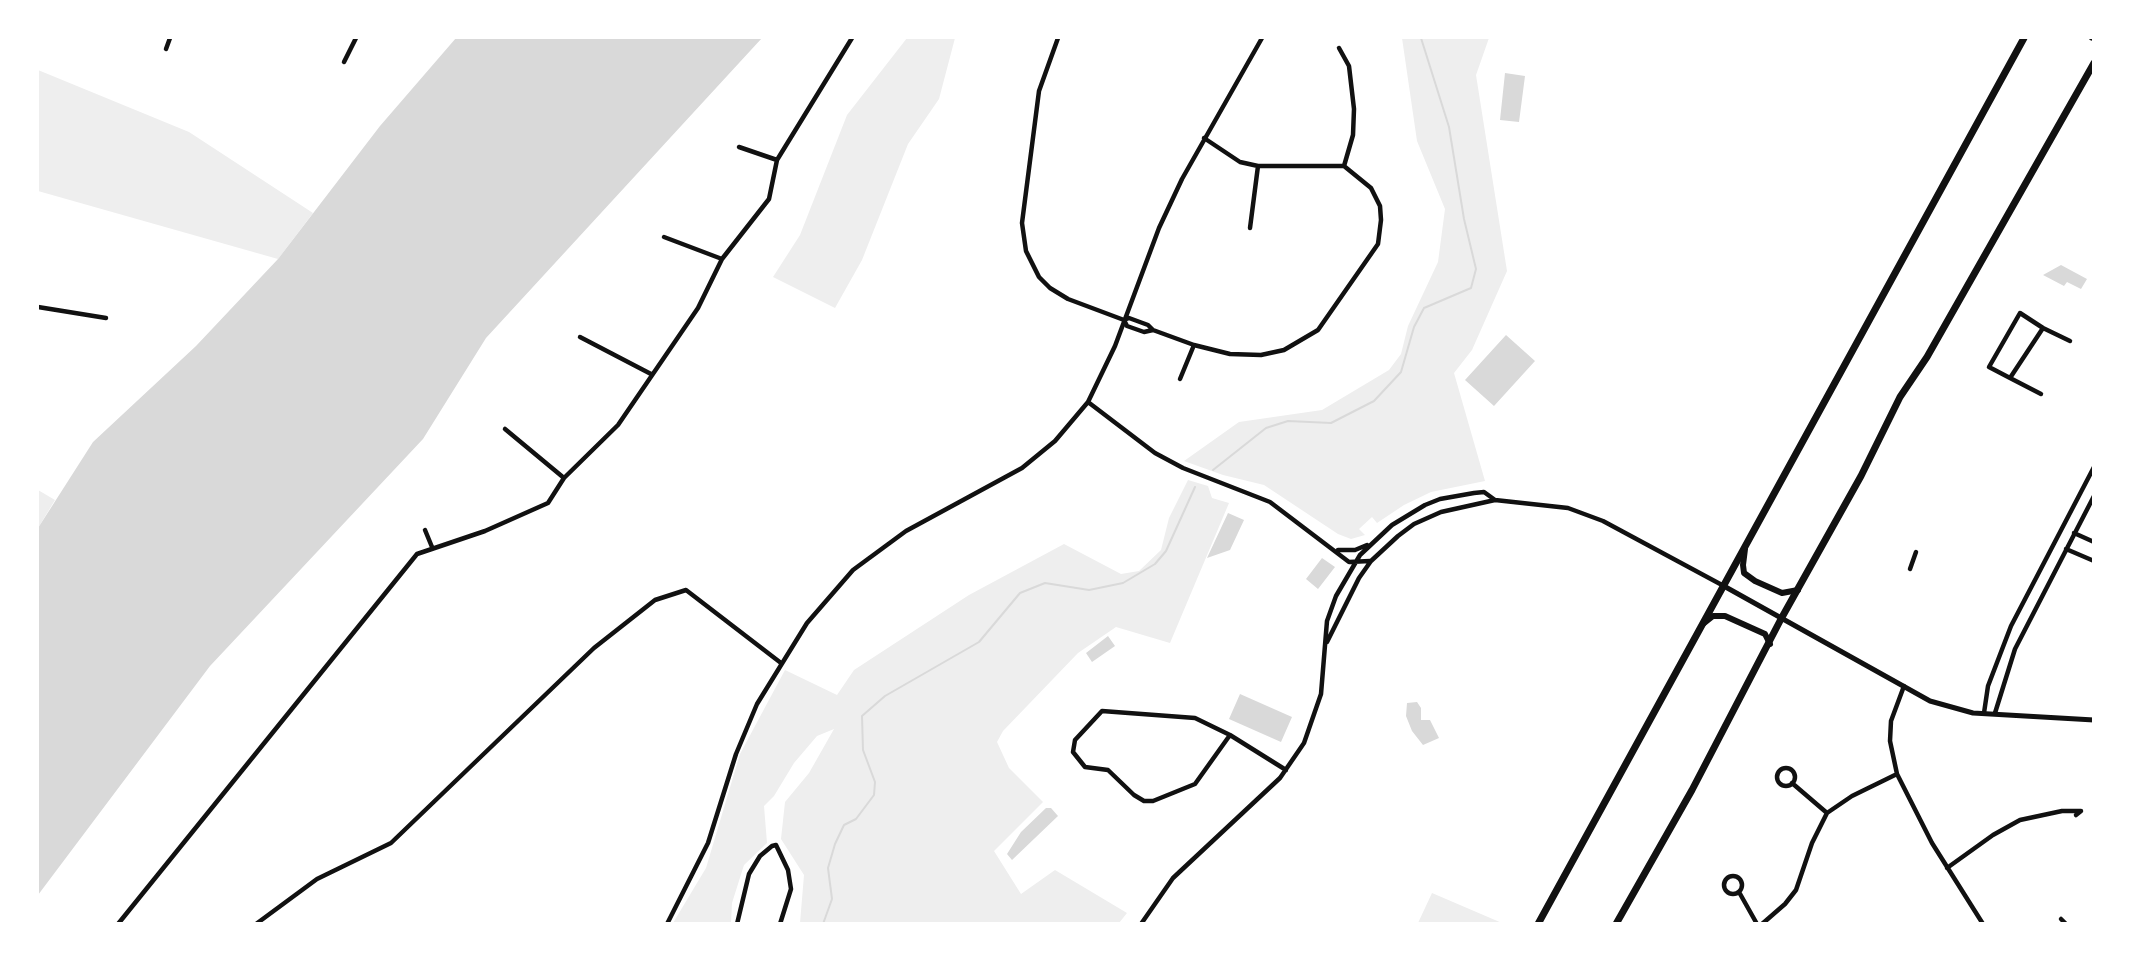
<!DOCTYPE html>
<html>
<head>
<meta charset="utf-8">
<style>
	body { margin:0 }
	#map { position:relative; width:2131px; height:961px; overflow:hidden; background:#fff; font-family:Barlow,sans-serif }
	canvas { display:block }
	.frame { position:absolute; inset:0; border:39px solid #fff; pointer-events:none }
</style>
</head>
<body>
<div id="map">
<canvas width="2131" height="961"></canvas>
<div class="frame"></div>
</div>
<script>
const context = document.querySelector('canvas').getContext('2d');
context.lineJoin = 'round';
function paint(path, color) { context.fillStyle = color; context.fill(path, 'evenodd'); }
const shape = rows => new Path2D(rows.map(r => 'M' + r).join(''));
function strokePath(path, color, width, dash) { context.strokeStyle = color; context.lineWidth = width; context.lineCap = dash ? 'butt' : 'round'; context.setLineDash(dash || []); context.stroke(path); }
const green = shape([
	[907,38,955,38,939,99,908,144,862,260,835,308,773,277,800,235,847,115],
	[1402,38,1489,38,1476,75,1507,271,1472,350,1454,373,1485,481,1431,492,1404,505,1377,523,1372,517,1359,529,1365,535,1351,539,1338,534,1264,485,1223,475,1184,461,1239,422,1322,410,1389,370,1401,354,1408,326,1438,262,1445,209,1417,141],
	[38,70,189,132,313,213,278,259,38,191],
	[1188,480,1208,486,1212,498,1229,503,1170,643,1116,627,1078,653,1003,731,997,742,1009,768,1043,802,994,851,1021,894,1055,870,1127,913,1119,923,800,923,804,875,781,839,785,802,809,773,834,729,817,736,794,763,774,796,764,806,767,843,744,865,732,903,731,923,673,923,706,868,740,754,785,670,837,695,854,670,969,595,1064,544,1121,574,1139,571,1161,550,1169,518],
	[38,490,55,500,38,528],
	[1432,893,1502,923,1418,923]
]);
const water = shape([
	[456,38,762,38,486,338,423,439,210,666,38,895,38,528,93,442,196,346,278,259,380,126],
	[1505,73,1525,76,1519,122,1500,120],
	[2061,265,2087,279,2081,289,2067,282,2064,286,2043,275],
	[1506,335,1535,361,1494,406,1465,380],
	[1228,513,1244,520,1230,550,1207,558],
	[1322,558,1335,567,1318,589,1306,579],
	[1108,636,1115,646,1092,662,1086,653],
	[1240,694,1292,717,1281,742,1229,719],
	[1417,702,1421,708,1421,720,1430,720,1439,738,1423,745,1412,731,1406,716,1407,703],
	[1046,808,1051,808,1058,816,1012,860,1007,854,1021,832]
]);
const stream = shape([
	[1213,470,1266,428,1288,421,1331,423,1374,401,1401,372,1414,327,1424,308,1471,288,1476,269,1464,219,1449,127,1421,38],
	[823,924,832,899,828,868,835,844,844,825,856,819,874,795,875,782,863,750,862,716,885,696,979,642,1020,593,1045,583,1089,590,1123,583,1155,564,1166,551,1195,487]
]);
const minor = shape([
	[1058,38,1039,91,1022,223,1026,251,1039,277,1050,288,1068,299,1124,320,1129,318,1148,325,1153,330,1194,345,1230,354,1261,355,1284,350,1318,330,1378,244,1381,220,1380,206,1371,188,1344,166,1258,166,1240,162,1204,138],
	[2091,38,2094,39],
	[1339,48,1349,66,1354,109,1353,135,1344,166],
	[166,49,170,38],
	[344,62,356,38],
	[739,147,777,160],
	[1250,228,1258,166],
	[664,237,722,259],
	[38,307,106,318],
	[1124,320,1127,326,1144,332,1153,330],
	[2043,328,2020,313,1989,367,2010,378,2043,328,2070,341],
	[580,337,651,374],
	[2010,378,2041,394],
	[1180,379,1194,345],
	[1088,402,1155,453,1183,468,1270,502,1349,562,1370,561],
	[505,429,564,478],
	[425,530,432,547],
	[2074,533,2094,542],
	[2066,549,2094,561],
	[1338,550,1355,550,1367,545],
	[1910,569,1916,552],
	[1327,642,1359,578,1371,561,1398,536,1414,524,1441,512,1495,500,1568,508,1603,521,1722,585],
	[1904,686,1891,721,1890,741,1897,774,1932,843,1983,924],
	[1984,713,1988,686,2011,626,2094,467],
	[1995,713,2015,649,2094,496],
	[1230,735,1195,784,1153,801,1144,801,1134,795,1108,770,1085,767,1073,752,1075,740,1102,711,1195,718,1230,735,1286,770],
	'1777 777a9 9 0 1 1 18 0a9 9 0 1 1-18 0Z',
	[1792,783,1827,813],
	[1947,868,1993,835,2020,820,2062,811,2081,811,2076,815],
	'1724 885a9 9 0 1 1 18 0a9 9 0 1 1-18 0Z',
	[1739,892,1757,924],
	[2061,919,2066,924],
	[118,924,417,554,485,531,548,503,564,478,618,425,698,308,722,259,769,199,777,160,852,38],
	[256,924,317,879,391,843,594,648,655,600,686,590,781,663],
	[667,924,708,843,736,754,757,704,807,623,853,570,906,531,1022,468,1055,441,1088,402,1115,346,1159,228,1182,179,1262,38],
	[737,924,749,874,760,856,772,846,776,845,788,870,791,889,780,924],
	[1141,924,1173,878,1280,778,1304,743,1321,694,1327,621,1336,596,1360,555,1392,525,1425,505,1440,499,1474,493,1484,492,1495,500],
	[1762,924,1785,904,1796,890,1812,843,1827,813,1852,796,1897,774]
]);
const tertiary = shape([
	[1722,585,1930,701,1973,713,2094,720]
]);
const secondary = shape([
	[1745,549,1743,565,1744,573,1755,581,1782,593,1798,590],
	[1703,624,1713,616,1725,616,1765,634,1770,644]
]);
const trunk = shape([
	[1538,924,2024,38],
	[1616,924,1692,790,1781,619,1861,476,1900,397,1927,357,2094,63]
]);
paint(green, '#eee');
paint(water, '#d9d9d9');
strokePath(stream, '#d9d9d9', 2);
strokePath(minor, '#111', 4.5);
strokePath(tertiary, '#111', 5);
strokePath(secondary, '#111', 6);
strokePath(trunk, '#111', 7);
</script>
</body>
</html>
